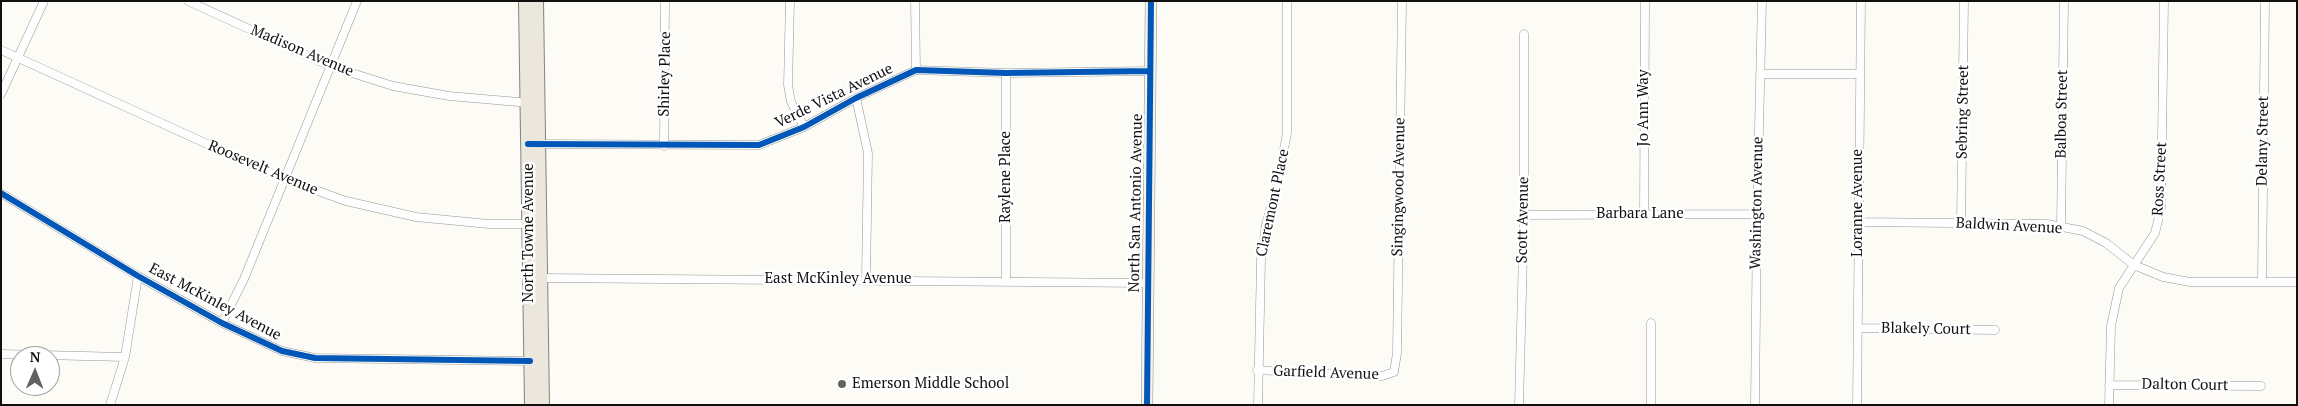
<!DOCTYPE html>
<html>
<head>
<meta charset="utf-8">
<style>
	body { margin:0 }
	#map { position:relative; width:2298px; height:406px; overflow:hidden; background:#fcfbf6; font-family:"PT Serif",serif }
	canvas { display:block }
	.frame { position:absolute; inset:0; border:2px solid #101010; pointer-events:none }
	.north { position:absolute; left:10px; top:346px; width:50px; height:50px; box-sizing:border-box; background:#fff; border:1px solid #9f9f9f; border-radius:50%; rotate:1deg; font-size:14px; font-weight:700; line-height:20px; text-align:center; color:#101010 }
	.north::after { content:''; display:block; margin:auto; width:18px; height:22px; background:#636260; clip-path:polygon(50% 0,100% 100%,50% 72%,0 100%) }
</style>
</head>
<body>
<div id="map">
<canvas width="2298" height="406"></canvas>
<div class="frame"></div>
<div class="north">N</div>
</div>
<script>
const context = document.querySelector('canvas').getContext('2d');
context.lineJoin = 'round';
const shape = rows => new Path2D(rows.map(r => 'M' + r).join(''));
function strokePath(path, color, width, dash) { context.strokeStyle = color; context.lineWidth = width; context.lineCap = dash ? 'butt' : 'round'; context.setLineDash(dash || []); context.stroke(path); }
function label(font, color, halo, rows, align = 'center') {
  context.font = font + ' "PT Serif",serif'; context.lineWidth = 5; context.setLineDash([]); context.textBaseline = 'middle'; context.strokeStyle = halo; context.fillStyle = color; for (const [text, x, y, turn = 0] of rows) {
    context.save(); context.translate(x, y); context.rotate((+turn || 0) * Math.PI / 180); context.textAlign = isNaN(turn) ? turn : align; if (halo) context.strokeText(text, 0, 0); context.fillText(text, 0, 0); context.restore();
  }
}
const street = shape([
	[188,1,330,66,393,86,449,96,530,103],
	[790,1,788,85,791,102,804,127],
	[915,1,916,70],
	[1,50,284,179,346,201,416,217,489,224,530,224],
	[1760,74,1859,74],
	[1,94,44,1],
	[856,98,868,153,866,279],
	[535,144,759,145,804,127,856,98,916,70,1006,73,1150,71],
	[664,146,665,1],
	[1,193,138,276,222,323,282,351,315,358,530,361],
	[1644,214,1645,1],
	[1524,215,1757,214],
	[1858,222,2047,224,2083,231,2106,243,2134,265,2163,277,2190,282,2297,282],
	[1961,223,1964,1],
	[2061,227,2064,1],
	[538,278,1148,283],
	[1006,281,1006,73],
	[2262,281,2265,1],
	[222,323,244,279,357,1],
	[1858,328,1995,330],
	[1,354,125,357],
	[1257,370,1382,376,1394,372,1397,353,1402,1],
	[2109,385,2261,386],
	[110,405,125,357,138,276],
	[1258,405,1261,260,1266,225,1278,181,1287,133,1287,1],
	[1519,405,1524,215,1524,34],
	[1651,405,1651,323],
	[1755,405,1757,214,1762,1],
	[1857,405,1861,1],
	[2109,405,2111,326,2119,288,2155,233,2161,208,2164,1]
]);
const secondary = shape([
	[1147,405,1151,1]
]);
const primary = shape([
	[525,1,531,405],
	[537,1,543,405]
]);
const cycleway = shape([
	[528,144,759,145,804,127,856,98,916,70,1006,73,1150,71],
	[1,193,138,276,222,323,282,351,315,358,530,361],
	[1147,405,1151,1]
]);
const markers = [
	[842,384,5,"#636260"]
];
const streetNames = [
	["Madison Avenue",302,51,23],
	["Shirley Place",665,74,-89],
	["Verde Vista Avenue",834,96,-26],
	["Jo Ann Way",1644,108,-90],
	["Sebring Street",1963,112,-89],
	["Balboa Street",2062,114,-89],
	["Delany Street",2263,141,-89],
	["Roosevelt Avenue",263,168,23],
	["Raylene Place",1006,177,-90],
	["Ross Street",2160,179,-87],
	["Singingwood Avenue",1399,187,-89],
	["North San Antonio Avenue",1136,203,-89],
	["Claremont Place",1273,203,-78],
	["Washington Avenue",1757,203,-89],
	["Loranne Avenue",1858,203,-90],
	["Barbara Lane",1640,214],
	["Scott Avenue",1523,220,-89],
	["Baldwin Avenue",2009,226,3],
	["North Towne Avenue",529,233,-90],
	["East McKinley Avenue",838,279],
	["East McKinley Avenue",215,302,28],
	["Blakely Court",1926,329,1],
	["Garfield Avenue",1326,373,2],
	["Dalton Court",2185,385,1]
];
const poiNames = [
	["Emerson Middle School",852,384]
];
strokePath(street, '#969694', 9);
strokePath(secondary, '#8d8c8a', 12);
strokePath(primary, '#848381', 14);
strokePath(street, '#fffefe', 8);
strokePath(secondary, '#f4f3ec', 11);
strokePath(primary, '#ebe7dc', 12);
strokePath(cycleway, '#0057b8', 6);
for (const [x, y, r, color] of markers) { const dot = new Path2D(); dot.arc(x, y, r, 0, 2 * Math.PI); context.fillStyle = color; context.fill(dot); strokePath(dot, '#fff', 2); }
label('15px', '#101010', '#fff', streetNames);
label('15px', '#101010', '#fff', poiNames, 'left');
</script>
</body>
</html>
